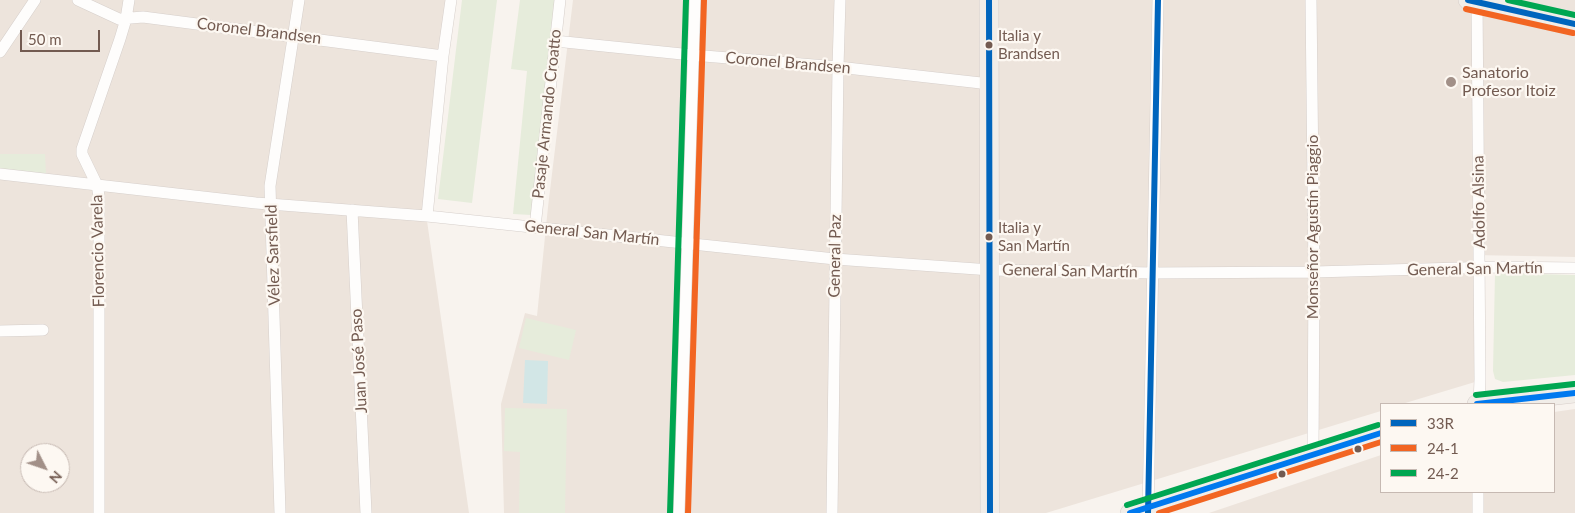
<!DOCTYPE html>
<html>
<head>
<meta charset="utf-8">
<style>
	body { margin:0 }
	#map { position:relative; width:1575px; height:513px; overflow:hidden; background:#f8f3ee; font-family:Lato,sans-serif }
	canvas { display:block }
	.legend { position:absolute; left:1380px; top:403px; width:175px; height:90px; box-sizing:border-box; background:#fdf8f2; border:1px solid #c6b9b2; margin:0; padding:6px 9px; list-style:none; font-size:15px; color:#735b51 }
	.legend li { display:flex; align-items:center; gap:10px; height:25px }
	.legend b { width:25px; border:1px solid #c6b9b2 }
	.north { position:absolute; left:20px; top:443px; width:50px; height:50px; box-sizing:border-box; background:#fdf8f2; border:1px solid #c6b9b2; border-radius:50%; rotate:131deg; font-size:14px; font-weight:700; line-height:20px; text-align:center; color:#735b51 }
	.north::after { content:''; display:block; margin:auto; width:18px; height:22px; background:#a29088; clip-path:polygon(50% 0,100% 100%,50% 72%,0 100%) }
	.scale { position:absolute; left:20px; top:30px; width:80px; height:22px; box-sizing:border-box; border:2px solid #735b51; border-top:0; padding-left:6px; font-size:15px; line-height:18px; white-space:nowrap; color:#735b51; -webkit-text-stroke:4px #fdf8f2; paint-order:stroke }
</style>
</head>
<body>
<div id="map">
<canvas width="1575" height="513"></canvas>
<ul class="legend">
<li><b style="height:6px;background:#0065bd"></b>33R</li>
<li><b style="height:6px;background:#f26522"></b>24-1</li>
<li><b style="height:6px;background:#00a651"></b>24-2</li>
</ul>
<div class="north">N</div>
<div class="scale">50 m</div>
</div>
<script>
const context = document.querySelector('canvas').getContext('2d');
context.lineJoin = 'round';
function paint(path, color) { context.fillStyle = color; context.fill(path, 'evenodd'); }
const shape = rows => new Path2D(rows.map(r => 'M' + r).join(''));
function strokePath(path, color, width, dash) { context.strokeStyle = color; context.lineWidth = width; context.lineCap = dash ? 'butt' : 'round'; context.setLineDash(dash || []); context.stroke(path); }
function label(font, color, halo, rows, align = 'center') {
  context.font = font + ' Lato,sans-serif'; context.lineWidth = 4.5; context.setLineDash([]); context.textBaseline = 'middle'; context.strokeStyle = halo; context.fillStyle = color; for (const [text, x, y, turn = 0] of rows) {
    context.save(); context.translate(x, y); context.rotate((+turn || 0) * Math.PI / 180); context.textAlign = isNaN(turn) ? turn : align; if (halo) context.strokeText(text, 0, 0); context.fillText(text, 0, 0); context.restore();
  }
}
const residential = shape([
	[0,0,450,0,425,207,469,513,0,513],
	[30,453,60,453,60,483,30,483],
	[573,0,1575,0,1575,257,1474,255,1475,382,1402,404,1381,404,1381,411,1046,513,504,513,501,404,525,313,537,316,548,207],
	[1575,409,1575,513,1209,513,1381,455,1381,492,1554,492,1554,412]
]);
const green = shape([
	[462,0,497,0,472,203,438,199],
	[520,0,556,0,531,215,513,214,527,71,511,69],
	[0,154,45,154,46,174,0,169],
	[1495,273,1575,275,1575,375,1503,382,1495,379,1493,371],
	[526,318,576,330,569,360,519,348],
	[505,408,567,409,565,513,519,513,520,452,504,451]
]);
const water = shape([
	[525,360,548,361,547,404,523,403]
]);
const street = shape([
	[78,0,119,19,143,17,443,56],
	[1311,0,1314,272,1313,454],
	[1477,0,1480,379,1479,404],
	[555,41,692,55,838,67,990,84],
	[0,52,35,0],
	[0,174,256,203,427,216,835,259,991,270,1152,273,1314,272,1498,267,1575,268],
	[352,210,366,513],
	[427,216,443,56,451,0],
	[535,227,560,0],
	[0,331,43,330],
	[1478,492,1478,513],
	[99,513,99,196,97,185,82,154,82,149,120,39,126,19,129,0],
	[280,513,270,186,299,0],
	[679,513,695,0],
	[832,513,838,67,840,0],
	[1148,513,1158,0]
]);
const primary = shape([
	[989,0,990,513],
	[1468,0,1575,24],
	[1477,404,1575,393],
	[1130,513,1381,433]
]);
const bus1 = shape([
	[989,0,990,513],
	[1468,0,1575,24],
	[1148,513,1158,0]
]);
const bus2 = shape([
	[1466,9,1573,33],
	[688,513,704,0],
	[1159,513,1381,442]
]);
const bus3 = shape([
	[1508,0,1575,15],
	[1476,395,1574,384],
	[1127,505,1378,425],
	[670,513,686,0]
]);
const bus4 = shape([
	[1477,404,1575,393],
	[1130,513,1381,433]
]);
const markers = [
	[989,45,4.5,"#735b51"],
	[1451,82,6,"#a29088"],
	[989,237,4.5,"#735b51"],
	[1358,449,4.5,"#735b51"],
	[1282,474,4.5,"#735b51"]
];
const busNames = [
	["Italia y",998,36],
	["Brandsen",998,54],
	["Italia y",998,228],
	["San Martín",998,246]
];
const streetNames = [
	["Coronel Brandsen",259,31,7],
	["Coronel Brandsen",788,63,5],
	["Pasaje Armando Croatto",547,114,-84],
	["Adolfo Alsina",1479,202,-91],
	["Monseñor Agustín Piaggio",1313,227,-90],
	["General San Martín",592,233,6],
	["Florencio Varela",98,251,-91],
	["Vélez Sarsfield",273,255,-92],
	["General Paz",835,256,-89],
	["General San Martín",1475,269,-1],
	["General San Martín",1070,271,1],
	["Juan José Paso",359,361,-93]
];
const poiNames = [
	["Sanatorio",1462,73],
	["Profesor Itoiz",1462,91]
];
paint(residential, '#ede4dc');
paint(green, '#e6ecdb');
paint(water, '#d2e6e6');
strokePath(street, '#d6cfcb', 12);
strokePath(primary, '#d6cdc9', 20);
strokePath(street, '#fefdfc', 11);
strokePath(primary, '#f1ede8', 19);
strokePath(bus1, '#0065bd', 6);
strokePath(bus2, '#f26522', 6);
strokePath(bus3, '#00a651', 6);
strokePath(bus4, '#0079ef', 6);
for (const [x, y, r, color] of markers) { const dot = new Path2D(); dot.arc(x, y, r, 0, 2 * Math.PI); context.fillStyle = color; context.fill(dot); strokePath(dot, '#fdf8f2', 2); }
label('15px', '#735b51', '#fdf8f2', busNames, 'left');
label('16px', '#735b51', '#fdf8f2', streetNames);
label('16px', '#735b51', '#fdf8f2', poiNames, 'left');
</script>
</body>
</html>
